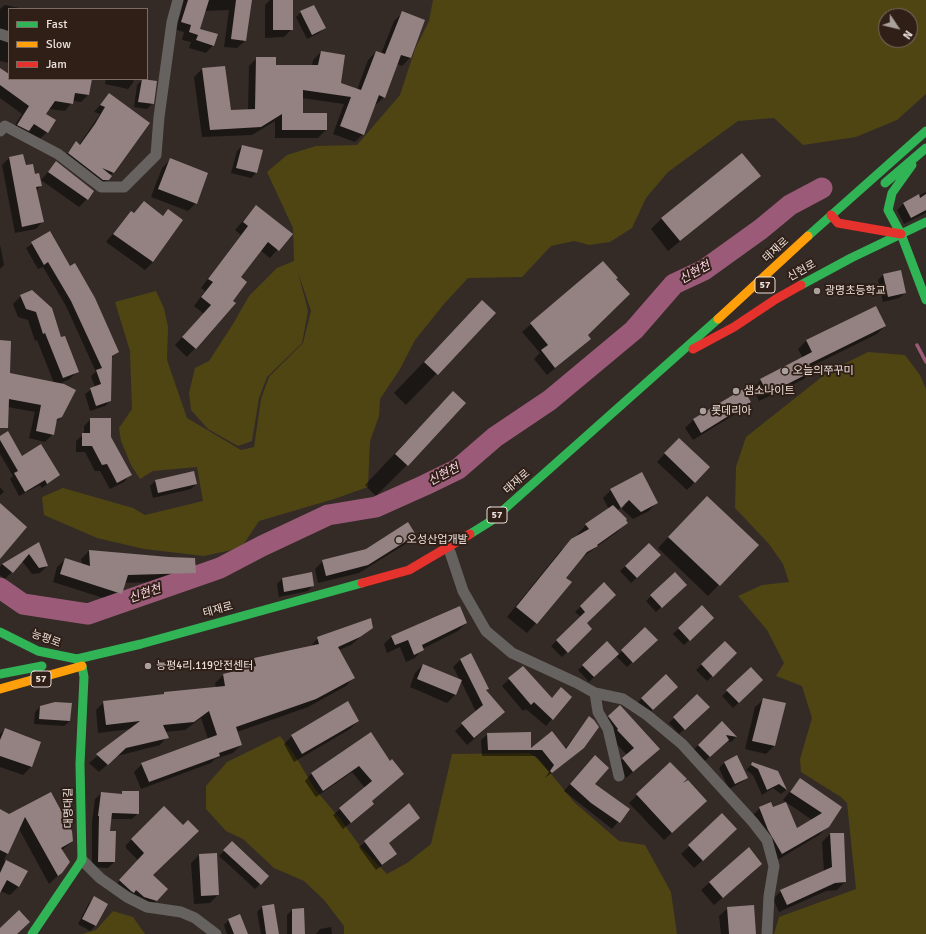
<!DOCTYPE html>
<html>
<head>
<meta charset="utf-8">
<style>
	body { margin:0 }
	#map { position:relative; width:926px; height:934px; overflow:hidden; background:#342b27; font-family:Signika,sans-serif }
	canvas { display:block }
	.legend { position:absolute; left:8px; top:8px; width:140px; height:72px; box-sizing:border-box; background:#2f1f17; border:1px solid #7a6c65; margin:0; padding:5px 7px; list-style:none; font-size:12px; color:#ebe0db }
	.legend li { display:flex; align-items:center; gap:8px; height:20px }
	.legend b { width:20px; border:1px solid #7a6c65 }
	.north { position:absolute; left:878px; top:8px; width:40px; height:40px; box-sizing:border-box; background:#2f1f17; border:1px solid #7a6c65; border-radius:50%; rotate:125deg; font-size:11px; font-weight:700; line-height:16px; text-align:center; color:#ebe0db }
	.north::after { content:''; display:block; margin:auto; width:14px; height:18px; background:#aba19c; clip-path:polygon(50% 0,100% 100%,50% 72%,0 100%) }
</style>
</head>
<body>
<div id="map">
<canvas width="926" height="934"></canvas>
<ul class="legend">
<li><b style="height:5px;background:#30b455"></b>Fast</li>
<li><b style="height:5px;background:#ff9f0a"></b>Slow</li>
<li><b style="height:5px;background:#e5322d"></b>Jam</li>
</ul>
<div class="north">N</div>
</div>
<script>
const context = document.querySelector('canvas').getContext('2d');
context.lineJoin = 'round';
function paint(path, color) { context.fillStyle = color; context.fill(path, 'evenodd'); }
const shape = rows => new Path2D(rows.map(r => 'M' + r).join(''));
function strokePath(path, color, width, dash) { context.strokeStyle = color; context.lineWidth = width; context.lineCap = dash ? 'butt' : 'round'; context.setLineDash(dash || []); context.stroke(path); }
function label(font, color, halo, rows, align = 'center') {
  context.font = font + ' Signika,"Noto Sans KR",sans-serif'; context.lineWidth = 4; context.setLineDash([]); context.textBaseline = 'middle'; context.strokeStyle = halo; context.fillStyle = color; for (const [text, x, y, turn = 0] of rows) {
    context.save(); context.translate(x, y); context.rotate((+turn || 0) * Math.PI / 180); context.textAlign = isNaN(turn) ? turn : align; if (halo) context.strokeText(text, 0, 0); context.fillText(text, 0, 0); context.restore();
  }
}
const green = shape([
	[433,0,926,0,926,94,897,120,856,137,803,145,774,118,738,121,668,172,646,198,632,228,610,242,589,245,574,241,551,246,522,277,468,278,444,304,415,340,400,369,380,399,379,416,370,441,368,487,334,499,259,521,241,548,204,556,144,549,97,538,44,515,42,497,63,488,133,508,145,515,203,501,197,467,153,471,140,479,131,465,121,441,119,428,132,409,130,351,115,302,156,291,164,308,168,327,167,360,187,418,241,450,254,447,261,399,269,377,303,343,311,311,298,272,308,311,302,343,267,377,259,398,252,441,238,446,208,429,191,410,189,393,195,368,209,361,233,324,249,296,277,268,294,261,293,228,267,172,287,155,316,146,357,145,400,95,415,49,429,21],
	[886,16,910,16,910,40,886,40],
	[868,352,905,355,920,375,926,389,926,934,774,934,779,917,856,889,847,803,841,797,801,772,800,759,812,718,802,686,776,676,784,663,767,630,738,596,762,585,789,582,783,564,769,544,735,508,736,467,746,437,828,372],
	[280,736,294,754,315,789,341,820,360,846,387,874,407,863,431,844,452,754,529,753,539,759,574,802,619,841,645,845,671,892,677,934,344,934,344,926,324,900,304,881,274,868,243,839,226,831,206,809,206,786,227,762],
	[113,911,133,917,145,934,82,934,96,930]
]);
const shadow = shape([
	[180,0,251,0,245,41,237,48,224,47,229,10,204,11,199,30,213,45,206,53,189,48,191,42,182,40,184,32,174,29],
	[270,0,292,0,292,29,284,37,265,38,265,5],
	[5,5,24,9,9,9,9,63,0,61,0,9],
	[301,12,324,28,319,33,307,39,296,17],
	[402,13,424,21,410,58,402,66,397,64,384,97,376,105,374,104,363,134,355,142,333,134,344,104,302,98,302,114,326,130,318,138,275,138,275,121,252,135,202,137,194,77,202,69,231,111,248,111,249,66,257,58,275,66,312,66,313,60,321,52,340,84,357,90,368,60,376,52,381,54,394,21],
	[0,69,9,75,9,79,88,79,88,95,81,102,73,101,65,111,49,109,45,114,47,132,39,140,10,133,22,114,0,98],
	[106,79,134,79,133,83,128,89,105,84],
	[142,80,153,103,147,109,134,107,137,85],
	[109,94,113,172,101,186,62,160,76,142,79,145,100,114,94,112],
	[242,146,256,173,251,178,231,173,237,151],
	[22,155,25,166,34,175,41,185,36,191,42,222,36,229,15,233,2,165,9,158],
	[170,160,196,203,188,211,151,197,162,168],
	[56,163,87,199,79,207,41,180],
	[759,176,748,186,668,251,651,229,662,218],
	[926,192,926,213,904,224,897,210,903,204],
	[144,202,162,217,168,211,153,262,145,270,106,242,124,220,132,212,133,213],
	[256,206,291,234,270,258,260,250,239,278,232,302,235,304,187,357,175,345,204,314,194,306,205,291,201,288,241,235,235,230],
	[49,233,118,352,111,358,110,401,105,406,90,411,85,394,95,387,91,376,96,372,66,306,43,267,38,269,26,248],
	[0,244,4,265,0,269],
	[603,262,586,335,590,339,547,375,534,359,540,353,522,332],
	[883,275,905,293,899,298,883,302,878,280],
	[32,291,78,371,70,379,59,384,61,417,55,423,53,434,45,442,29,438,35,412,8,407,0,418,0,341,9,374,54,383,37,340,35,341,28,320,18,317,13,304,21,296],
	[482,301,495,313,406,405,394,393],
	[876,307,885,326,877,334,810,367,812,371,804,379,759,401,753,388,761,380,803,358,798,349,806,341],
	[743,390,750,402,742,410,693,440,685,428,693,420],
	[453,392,407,465,376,496,365,485],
	[91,419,110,438,130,475,124,482,110,489,100,471,95,471,85,452,76,452,76,441,84,434,84,426],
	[0,437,21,457,59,475,42,488,40,485,19,496,10,479,13,476,0,454],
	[671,447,695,482,687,490,657,462],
	[193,472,196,484,191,489,153,498,150,486,155,481],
	[0,487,4,492,0,495],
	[611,490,657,502,649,511,633,519,622,509,625,505,624,504,618,510,626,523,617,532,580,559,565,578,536,623,527,633,507,617,561,550,578,536,577,535,586,525,609,509,603,498],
	[696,508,757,545,708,596,658,548],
	[415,535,407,543,359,573,318,583,315,569,323,561],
	[39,543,47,566,40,573,32,574,22,561,5,579,0,575,0,567,2,564],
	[649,544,660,555,631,583,620,571],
	[89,551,194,559,195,573,187,581,124,583,121,593,113,601,53,582,57,567,66,559,82,564,81,559],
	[311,573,313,585,308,591,279,597,277,584,282,579],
	[675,573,685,585,656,612,646,601],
	[604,584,585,623,591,629,562,657,551,646,581,617,575,612],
	[702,606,713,618,684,645,673,634],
	[466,623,458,631,422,649,415,658,406,662,400,647,387,653,384,644,392,636],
	[372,627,351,645,339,650,353,678,346,686,308,707,237,732,241,745,233,753,215,759,211,763,141,789,134,772,142,764,208,739,201,718,185,730,165,732,167,737,160,745,117,756,99,772,89,763,131,729,98,733,96,710,104,702,162,696,164,693,216,688,215,683,223,675,247,669,247,667,255,659,310,647,318,638],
	[645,628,656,640,627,667,616,656,589,682,578,670,607,643,618,655],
	[725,642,736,653,707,681,696,670],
	[471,655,488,689,486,691,497,719,467,745,455,731,476,712,461,681,455,695,447,703,410,687,415,673,423,665,460,680,453,667,460,660],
	[751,669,762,680,733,708,722,696],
	[666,676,676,687,648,715,637,703],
	[509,679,552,719,546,726,526,709,523,711,502,686],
	[697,695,708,707,679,734,669,723],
	[764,699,784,704,774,746,766,754,745,749,755,707],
	[40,707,70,721,64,726,34,724,35,712],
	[589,717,576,754,545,778,549,772,535,756,482,756,481,740,488,734,530,750,565,749],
	[609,717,652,755,626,778,616,765,627,755,611,738,602,723],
	[358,721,350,729,294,762,284,744,292,736],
	[722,723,736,737,731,742,726,741,704,762,693,750],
	[5,729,40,742,31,767,23,775,0,767,0,734],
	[370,734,390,763,403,774,371,801,366,810,343,829,333,815,365,788,352,772,316,797,305,781,311,774],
	[736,757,747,777,742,782,729,789,719,768,724,763],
	[588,763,593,784,629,809,612,829,564,791],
	[670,763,679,786,698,809,664,840,629,803],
	[753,763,777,772,786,790,781,794,773,788,762,795,753,775,746,770],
	[800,779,841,807,828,826,819,835,774,862,752,816,760,808,796,830,812,820,783,800],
	[123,792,138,813,132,819,111,819,109,832,114,862,108,868,92,867,92,822,95,799,101,793,120,795],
	[50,793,72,841,62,850,62,872,49,884,19,829,4,860,26,872,19,886,10,895,0,891,0,810,9,816],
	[164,808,151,875,156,901,149,908,113,888,138,860,126,848,126,845],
	[722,814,728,837,694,868,681,854],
	[382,829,388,844,391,859,376,870,359,847],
	[830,834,843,834,845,882,837,890,826,891,779,912,773,899,781,891,824,872,822,842],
	[232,843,268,876,255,889,219,856],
	[748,849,753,872,714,905,701,890],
	[199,855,218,895,210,903,194,904,191,863],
	[94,898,95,926,90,931,78,924,89,903],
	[262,907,278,934,261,934,257,912],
	[728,908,755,934,721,934,719,916],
	[292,910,304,934,287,934,287,915],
	[229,920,247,934,227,934,224,925],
	[331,927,332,934,316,934,320,929]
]);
const stream = shape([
	[917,345,926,362]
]);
const river = shape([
	[0,588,23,604,88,614,220,568,262,546,328,515,376,507,425,485,458,469,495,437,550,400,634,330,674,284,704,270,761,229,790,205,822,188]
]);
const building = shape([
	[188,0,209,0,200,29,218,34,214,46,196,40,198,35,189,32,191,25,181,22],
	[236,0,252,0,246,41,231,39],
	[273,0,293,0,293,30,273,30],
	[314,5,326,28,312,35,300,11],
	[402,11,425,20,411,58,401,55,385,98,379,95,364,135,340,126,351,97,303,90,303,113,327,113,327,130,282,130,282,114,261,127,210,130,202,68,225,66,231,110,255,109,256,57,276,57,276,65,318,65,321,51,345,55,341,83,361,90,376,51,385,54],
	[0,68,9,74,9,79,92,79,89,95,75,93,73,104,55,101,46,114,56,120,48,133,34,124,29,131,17,125,29,106,0,85],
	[142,79,157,81,154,104,138,102],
	[109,93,150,123,114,173,102,168,112,176,109,180,103,180,68,153,76,141,80,145,95,124,105,107,100,105],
	[242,145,263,150,257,173,236,168],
	[742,153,761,176,680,241,661,218],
	[23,154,26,165,33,164,35,174,39,173,42,186,36,187,44,222,22,227,9,157],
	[170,158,208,173,197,204,158,189],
	[56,161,94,191,88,200,48,172],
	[919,194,920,198,926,194,926,210,911,218,903,203],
	[144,201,163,216,168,209,183,220,153,262,113,234,131,211,134,213],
	[256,205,293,234,279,251,268,242,241,277,247,282,233,301,236,303,196,349,182,337,211,305,201,297,213,282,208,279,248,226,243,222],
	[50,231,70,266,75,263,95,298,119,352,112,356,111,401,96,406,90,388,101,384,96,370,102,368,71,301,48,262,44,265,31,242],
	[603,261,618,278,616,279,630,294,588,335,591,339,555,368,541,350,548,345,530,323],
	[901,270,906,293,888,297,883,274],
	[32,290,52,308,61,337,65,336,79,372,63,378,45,333,43,334,36,312,26,309,20,295],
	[482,300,496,313,438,375,424,362],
	[876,306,886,326,809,364,813,371,768,394,760,379,812,352,806,340],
	[0,340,11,341,10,373,64,384,76,390,62,417,57,419,54,435,36,431,41,405,9,399,8,428,0,428],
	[743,389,751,402,701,433,693,419],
	[453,391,466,403,408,466,395,454],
	[90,418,111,418,111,437,132,475,117,483,107,464,102,465,92,446,82,446,82,433,90,433],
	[8,431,22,456,41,444,60,475,47,484,45,480,25,492,14,473,18,471,0,440,0,436],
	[679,438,710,467,695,483,664,453],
	[194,471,197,484,158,493,155,480],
	[642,472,658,503,641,512,629,500,621,508,610,489],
	[707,496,759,545,720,586,668,537],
	[0,503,27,527,0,559],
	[613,505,627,519,626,520,628,523,597,545,598,546,587,552,566,578,572,582,537,624,516,607,571,539,589,529,585,524],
	[408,522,416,535,368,565,326,576,322,560,366,549],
	[39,542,48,566,39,568,29,554,13,573,2,564],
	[649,543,661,555,637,578,625,566],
	[89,550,169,557,195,558,196,573,128,575,122,594,60,574,65,558,90,566],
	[312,572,314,586,284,592,282,578],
	[675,572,687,585,662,608,650,595],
	[604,582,616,595,587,623,592,629,568,653,556,640,585,612,580,606],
	[702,605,714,618,690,641,678,628],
	[460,606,467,623,422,645,424,650,414,655,408,640,395,645,391,636],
	[371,618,373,628,360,637,338,647,355,678,316,699,236,727,242,745,219,753,220,756,149,782,141,763,217,735,209,711,194,722,163,725,169,738,126,748,108,765,96,754,140,721,106,725,103,701,164,694,164,692,225,686,223,674,256,666,254,658,319,644,317,637],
	[645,627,658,640,633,663,621,650],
	[607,641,619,654,594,677,582,665],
	[725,641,737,653,713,677,701,664],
	[471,653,489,689,486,690,505,712,474,738,461,723,483,705,460,659],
	[423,664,462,680,456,695,417,679],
	[523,666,552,698,561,687,572,697,553,720,534,702,531,705,508,678],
	[751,667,763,680,739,703,726,690],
	[666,674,678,687,653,710,641,698],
	[697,694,710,707,685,730,673,717],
	[763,698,786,703,775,746,752,741],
	[348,701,359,721,302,754,291,735],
	[55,702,72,703,70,721,39,719,40,706],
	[620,705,660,749,633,772,622,758,634,748,617,730,618,729,608,716],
	[589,716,594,720,599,727,584,748,552,773,550,771,554,765,542,750,488,750,487,733,531,732,531,748,552,731,566,749],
	[722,721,737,737,726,735,729,740,710,757,698,745],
	[5,728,41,742,32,767,0,756,0,740],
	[371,732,390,761,392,759,404,774,372,801,374,804,351,823,339,808,372,781,359,766,323,791,311,773],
	[595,755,609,768,595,784,630,809,620,823,591,803,570,784],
	[737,755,748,778,735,784,724,762],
	[670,762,687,779,683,783,688,780,707,801,672,833,636,794],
	[752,762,778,771,787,790,779,784,767,790,758,769,751,765],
	[800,778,842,807,829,827,782,854,768,830,759,807,771,802,773,807,786,802,797,828,822,813,790,792],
	[122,791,139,791,139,814,112,813,110,831,116,831,115,862,98,862,99,816,98,816,101,792,122,794],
	[51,792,72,831,73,841,61,848,70,862,62,873,58,876,25,817,8,854,0,850,0,809,9,814],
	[409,803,420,818,389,843,397,854,382,865,364,841],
	[164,806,183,825,188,820,199,831,153,875,168,889,157,901,144,897,136,890,134,893,131,891,119,880,144,853,131,839],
	[722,813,737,829,703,861,688,845],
	[830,833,844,833,846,882,835,883,787,905,780,890,832,867],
	[232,841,269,876,261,885,223,850],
	[749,847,762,864,723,898,709,882],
	[217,853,219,895,201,896,199,854],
	[6,860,28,871,19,887,7,880,0,893,0,873],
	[94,896,108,904,96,926,82,919],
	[274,904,279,934,266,934,262,906],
	[754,905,756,934,729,934,727,907],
	[304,908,305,934,292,934,292,909],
	[19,910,30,922,17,934,0,934,0,928],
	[240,914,248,934,234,934,228,919]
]);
const street = shape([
	[0,34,9,37],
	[0,131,5,126,58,154,101,187,124,187,156,155,159,117,172,22,178,0],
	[450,552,463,591,486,631,512,653,577,683,595,693,623,699,647,715,682,744,753,822,767,840,774,866,769,896,767,934],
	[595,693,598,712,608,729,619,776],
	[82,860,100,878,127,897,147,907,181,912,195,918,216,934]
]);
const fast = shape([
	[912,165,892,193,888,210,901,234,926,300],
	[885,183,926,148],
	[808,236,926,131],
	[801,285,851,258,926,222],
	[470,534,491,521,718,319],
	[0,632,38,651,77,659,82,666,84,677,80,764,82,860,32,934],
	[77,659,141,644,362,583],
	[0,674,42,666]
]);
const slow = shape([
	[718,319,808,236],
	[0,689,82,666]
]);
const jam = shape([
	[831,215,838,223,901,234],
	[693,349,734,327,776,299,801,285],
	[362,583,409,570,470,534]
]);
const markers = [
	[817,291,4,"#aba19c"],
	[785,371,4,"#aba19c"],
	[736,391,4,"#aba19c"],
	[703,411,4,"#aba19c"],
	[399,540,4,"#aba19c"],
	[148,666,4,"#aba19c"]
];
const shields = [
	[765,285,20],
	[497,515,20],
	[41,679,20]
];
const shieldNames = [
	["57",765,285],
	["57",497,515],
	["57",41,679]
];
const streetNames = [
	["태재로",776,250,-43],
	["신현로",802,271,-29],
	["태재로",517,482,-41],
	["태재로",218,610,-15],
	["능평로",46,639,20],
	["대명대길",69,808,-91]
];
const poiNames = [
	["광명초등학교",825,291],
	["오늘의쭈꾸미",793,371],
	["샘소나이트",744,391],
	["롯데리아",711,411],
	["오성산업개발",407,540],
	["능평4리.119안전센터",156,666]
];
const waterNames = [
	["신현천",695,273,-29],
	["신현천",444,475,-28],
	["신현천",145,594,-19]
];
paint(green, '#4e4513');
paint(shadow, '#0007');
strokePath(stream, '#9b5b78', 3.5);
strokePath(river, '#9b5b78', 21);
paint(building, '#938281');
strokePath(street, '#65625f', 11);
strokePath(fast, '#30b455', 9);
strokePath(slow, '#ff9f0a', 9);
strokePath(jam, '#e5322d', 9);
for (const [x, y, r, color] of markers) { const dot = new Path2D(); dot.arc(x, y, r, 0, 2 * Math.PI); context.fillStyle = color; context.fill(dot); strokePath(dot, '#2f1f17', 1.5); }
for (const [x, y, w] of shields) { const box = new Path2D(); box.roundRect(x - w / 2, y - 8, w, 16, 3); context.fillStyle = '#2f1f17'; context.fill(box); strokePath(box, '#ebe0db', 1); }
label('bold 10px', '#ebe0db', null, shieldNames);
label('11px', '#ebe0db', '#2f1f17', streetNames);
label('11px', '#ebe0db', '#2f1f17', poiNames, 'left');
label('italic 12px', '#ffd6e6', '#2f1f17', waterNames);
</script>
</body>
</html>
